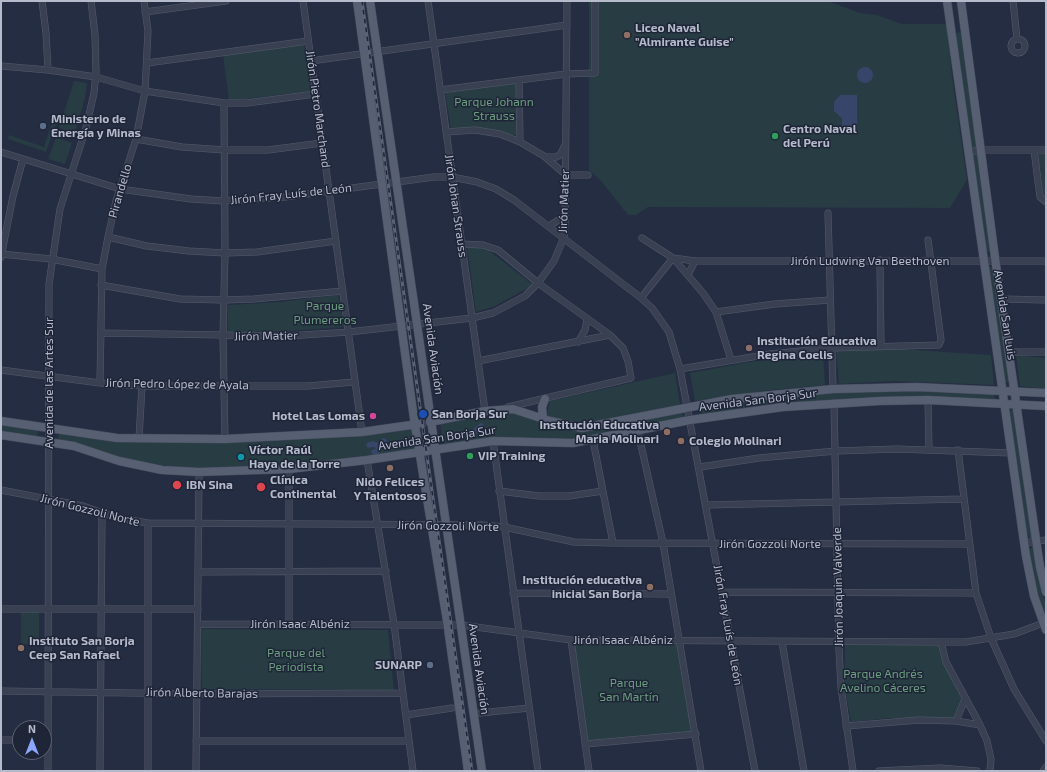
<!DOCTYPE html>
<html>
<head>
<meta charset="utf-8">
<style>
	body { margin:0 }
	#map { position:relative; width:1047px; height:772px; overflow:hidden; background:#252d43; font-family:"Exo 2",sans-serif }
	canvas { display:block }
	.frame { position:absolute; inset:0; border:2px solid #b6bbcc; pointer-events:none }
	.north { position:absolute; left:12px; top:720px; width:40px; height:40px; box-sizing:border-box; background:#1e2537; border:1px solid #5b6173; border-radius:50%; rotate:0deg; font-size:11px; font-weight:700; line-height:16px; text-align:center; color:#b6bbcc }
	.north::after { content:''; display:block; margin:auto; width:14px; height:18px; background:#8aa6fd; clip-path:polygon(50% 0,100% 100%,50% 72%,0 100%) }
</style>
</head>
<body>
<div id="map">
<canvas width="1047" height="772"></canvas>
<div class="frame"></div>
<div class="north">N</div>
</div>
<script>
const context = document.querySelector('canvas').getContext('2d');
context.lineJoin = 'round';
function paint(path, color) { context.fillStyle = color; context.fill(path, 'evenodd'); }
const shape = rows => new Path2D(rows.map(r => 'M' + r).join(''));
function strokePath(path, color, width, dash) { context.strokeStyle = color; context.lineWidth = width; context.lineCap = dash ? 'butt' : 'round'; context.setLineDash(dash || []); context.stroke(path); }
function label(font, color, halo, rows, align = 'center') {
  context.font = font + ' "Exo 2",sans-serif'; context.lineWidth = 3; context.setLineDash([]); context.textBaseline = 'middle'; context.strokeStyle = halo; context.fillStyle = color; for (const [text, x, y, turn = 0] of rows) {
    context.save(); context.translate(x, y); context.rotate((+turn || 0) * Math.PI / 180); context.textAlign = isNaN(turn) ? turn : align; if (halo) context.strokeText(text, 0, 0); context.fillText(text, 0, 0); context.restore();
  }
}
const green = shape([
	[589,1,828,1,860,13,877,15,902,24,947,24,952,76,967,180,950,208,648,207,636,215,628,215,601,181,589,170],
	[959,32,961,33,977,147,973,150,970,148,954,35],
	[304,44,311,91,229,101,223,55],
	[74,81,87,83,85,98,75,133,59,128],
	[517,82,518,136,475,128,451,130,445,91],
	[55,114,59,115,46,152,8,139,9,135,44,147],
	[56,137,72,143,65,164,48,159],
	[1046,153,1046,198,1043,196,1037,154],
	[973,154,978,154,992,251,985,252],
	[467,246,487,249,533,285,495,306,476,312],
	[987,267,994,267,1011,382,1005,382],
	[338,295,344,327,289,331,228,332,228,305,280,302],
	[900,349,991,355,994,385,893,381,839,384,836,350],
	[823,352,825,385,772,390,695,401,690,373,749,362],
	[1016,355,1046,358,1046,389,1020,386],
	[675,373,680,404,678,406,587,426,549,417,547,413,550,401],
	[890,389,994,393,995,399,885,397,791,403,700,415,698,408,731,402,829,391],
	[1012,409,1014,410,1032,538,1030,539,1026,532,1009,412],
	[680,412,684,416,681,418,576,440,444,446,440,424,483,414,516,413,577,431,605,429],
	[1,424,38,430,37,438,1,433],
	[412,427,415,450,290,466,187,468,132,462,90,447,58,440,59,433,127,440],
	[1031,548,1034,548,1041,590,1046,603,1045,616,1037,596,1029,550],
	[21,612,39,612,39,644,21,644],
	[201,629,388,630,394,690,202,689],
	[573,642,679,642,692,732,588,742],
	[845,644,940,644,963,699,956,718,890,718,851,722,845,688]
]);
const water = shape([
	'857 75a8 8 0 1 1 16 0a8 8 0 1 1-16 0Z',
	[840,95,857,95,857,133,842,133,842,118,834,111,834,102]
]);
const canal = shape([
	[468,437,481,426],
	[369,445,373,444,379,446],
	[374,452,377,451,384,441]
]);
const majorTunnel = shape([
	[418,424,430,422]
]);
const minor = shape([
	[42,1,46,33,48,70],
	[303,1,362,432],
	[428,1,485,411],
	[1013,1,1017,39],
	[145,12,226,1],
	'1011 46a7 7 0 1 1 14 0a7 7 0 1 1-14 0Z',
	[311,61,567,25],
	[147,63,308,41],
	[1,66,48,70,96,77,145,91,224,103,247,103,315,94],
	[519,80,520,142],
	[440,90,566,74,595,73,595,1],
	[224,103,225,253,223,336,225,439],
	[446,132,475,130,500,134,520,142,544,156,566,175,588,175],
	[136,139,182,147,225,150,268,150,322,143],
	[1034,150,1040,197,1046,202],
	[1,152,120,189,191,199,224,201,285,197,434,177,452,177,477,182,496,189,514,200,641,298,652,308,669,332,680,369,755,771],
	[969,152,980,150,1046,150],
	[545,157,556,157,560,155,565,145],
	[828,213,833,389],
	[549,226,565,216],
	[108,237,147,246,189,251,225,253,257,252,336,241],
	[642,238,673,258,703,293,716,312,731,360],
	[461,244,483,245,498,250,538,283,610,335,623,348,628,361,631,378,508,407],
	[1,254,51,259,102,269],
	[1,257,13,196,23,159],
	[880,260,881,347],
	[688,275,695,261],
	[101,285,180,299,223,300,254,299,343,291],
	[641,298,673,258,695,261,1046,261],
	[1002,299,1046,300],
	[716,312,775,304,830,300],
	[102,333,287,336,349,332,472,318,493,313,525,296,538,283,554,261,564,237,565,227,567,1],
	[578,342,585,330,587,319],
	[1010,352,1046,352],
	[478,361,610,335],
	[680,369,770,354,831,348,939,345,941,340,928,240],
	[1,370,100,383,142,386,308,386,354,382],
	[100,383,102,269,108,237,116,201,136,139,145,91,148,31,144,1],
	[928,400,929,450],
	[834,403,839,649,841,687,853,771],
	[638,432,663,543,701,771],
	[139,438,142,386],
	[593,440,613,543],
	[493,441,538,771],
	[958,450,976,593,991,638,1014,689,1046,741],
	[367,460,394,624,413,771],
	[700,467,759,458,836,451,897,449,1011,453],
	[289,469,289,624],
	[1,490,83,506,117,518,148,523,482,525,504,527,574,542,613,543,969,544],
	[499,491,539,496,569,496,603,491],
	[707,505,963,499],
	[148,523,148,771],
	[1024,543,1046,540],
	[198,572,386,571],
	[722,592,976,593],
	[513,593,671,594],
	[1,609,198,609],
	[198,624,461,625,571,640,941,642,966,642,1014,634,1046,622],
	[571,640,589,771],
	[782,642,804,771],
	[941,642,946,662,980,725,987,741,991,759,990,771],
	[1,691,197,694,403,693],
	[480,713,529,708],
	[406,715,452,708],
	[956,721,965,699],
	[846,726,919,720,956,721,980,725],
	[1,740,20,740],
	[196,741,409,741],
	[585,744,696,734],
	[48,771,49,284,60,209,86,128,94,93,96,72,95,35,91,1],
	[100,771,102,513],
	[196,771,199,472],
	[879,771,940,768,977,771],
	[1043,771,1046,767]
]);
const major = shape([
	[357,1,414,419,447,621,468,771],
	[370,1,482,771],
	[947,1,1026,556,1034,596,1046,630],
	[961,1,996,265,1040,567,1046,592],
	[543,419,542,407,545,399],
	[1,421,117,438,225,439,362,432,418,424],
	[430,422,485,411,513,409,550,421,582,428,732,399,833,389,916,387,1046,393],
	[1,435,74,446,119,461,162,470,199,472,289,469,367,460,493,441,573,443,690,420,783,407,879,401,928,400,1046,406]
]);
const rail = shape([
	[362,1,472,771]
]);
const markers = [
	[627,35,4,"#8d6e63"],
	[43,126,4,"#5c6f8a"],
	[775,136,4,"#2e9e5b"],
	[749,348,4,"#8d6e63"],
	[423,414,5,"#1a4fb4"],
	[373,416,4,"#d1479c"],
	[667,432,4,"#8d6e63"],
	[681,441,4,"#8d6e63"],
	[470,456,4,"#2e9e5b"],
	[241,457,4,"#0f9aa8"],
	[390,468,4,"#8d6e63"],
	[177,485,5,"#e0444e"],
	[261,487,5,"#e0444e"],
	[650,587,4,"#8d6e63"],
	[21,648,4,"#8d6e63"],
	[430,665,4,"#5c6f8a"]
];
const poiNames = [
	["Liceo Naval",635,28],
	["\"Almirante Guise\"",635,42],
	["Ministerio de",51,119],
	["Energía y Minas",51,133],
	["Centro Naval",783,129],
	["del Perú",783,143],
	["Institución Educativa",757,341],
	["Regina Coelis",757,355],
	["San Borja Sur",432,414],
	["Hotel Las Lomas",365,416,"right"],
	["Institución Educativa",659,425,"right"],
	["Maria Molinari",659,439,"right"],
	["Colegio Molinari",689,441],
	["Víctor Raúl",249,450],
	["Haya de la Torre",249,464],
	["VIP Training",478,456],
	["Clínica",270,480],
	["Continental",270,494],
	["Nido Felices",390,482,"center"],
	["Y Talentosos",390,496,"center"],
	["IBN Sina",186,485],
	["Institución educativa",642,580,"right"],
	["inicial San Borja",642,594,"right"],
	["Instituto San Borja",29,641],
	["Ceep San Rafael",29,655],
	["SUNARP",422,665,"right"]
];
const parkNames = [
	["Parque Johann",494,102],
	["Strauss",494,116],
	["Parque",325,306],
	["Plumereros",325,320],
	["Parque del",296,653],
	["Periodista",296,667],
	["Parque Andrés",883,674],
	["Avelino Cáceres",883,688],
	["Parque",629,683],
	["San Martín",629,697]
];
const streetNames = [
	["Jirón Pietro Marchand",318,109,82],
	["Pirandello",120,191,-74],
	["Jirón Fray Luís de León",291,194,-6],
	["Jirón Matier",564,201,-88],
	["Jirón Johan Strauss",456,206,82],
	["Jirón Ludwing Van Beethoven",870,261],
	["Avenida San Luis",1005,315,81],
	["Jirón Matier",266,336,-1],
	["Avenida Aviación",433,349,82],
	["Avenida de las Artes Sur",49,383,-90],
	["Jirón Pedro López de Ayala",177,384,1],
	["Avenida San Borja Sur",758,400,-7],
	["Avenida San Borja Sur",437,438,-8],
	["Jirón Gozzoli Norte",90,510,14],
	["Jirón Gozzoli Norte",448,526,1],
	["Jirón Gozzoli Norte",770,544],
	["Jirón Joaquin Valverde",838,587,-91],
	["Jirón Isaac Albéniz",300,624],
	["Jirón Fray Luís de León",728,625,80],
	["Jirón Isaac Albéniz",623,640],
	["Avenida Aviación",479,669,82],
	["Jirón Alberto Barajas",202,693,1]
];
paint(green, '#273c43');
paint(water, '#38456a');
strokePath(canal, '#38456a', 5.5);
strokePath(majorTunnel, '#3b4258', 8, [8, 4]);
strokePath(minor, '#545b6c', 7);
strokePath(major, '#43495b', 9);
strokePath(minor, '#394052', 6);
strokePath(major, '#575f72', 8);
strokePath(rail, '#5b6379', 3);
strokePath(rail, '#1e2537', 1.5, [4.5]);
for (const [x, y, r, color] of markers) { const dot = new Path2D(); dot.arc(x, y, r, 0, 2 * Math.PI); context.fillStyle = color; context.fill(dot); strokePath(dot, '#1e2537', 1.5); }
label('bold 12px', '#b6bbcc', '#1e2537', poiNames, 'left');
label('12px', '#6c9e7f', '#1e2537', parkNames);
label('12px', '#b6bbcc', '#1e2537', streetNames);
</script>
</body>
</html>
